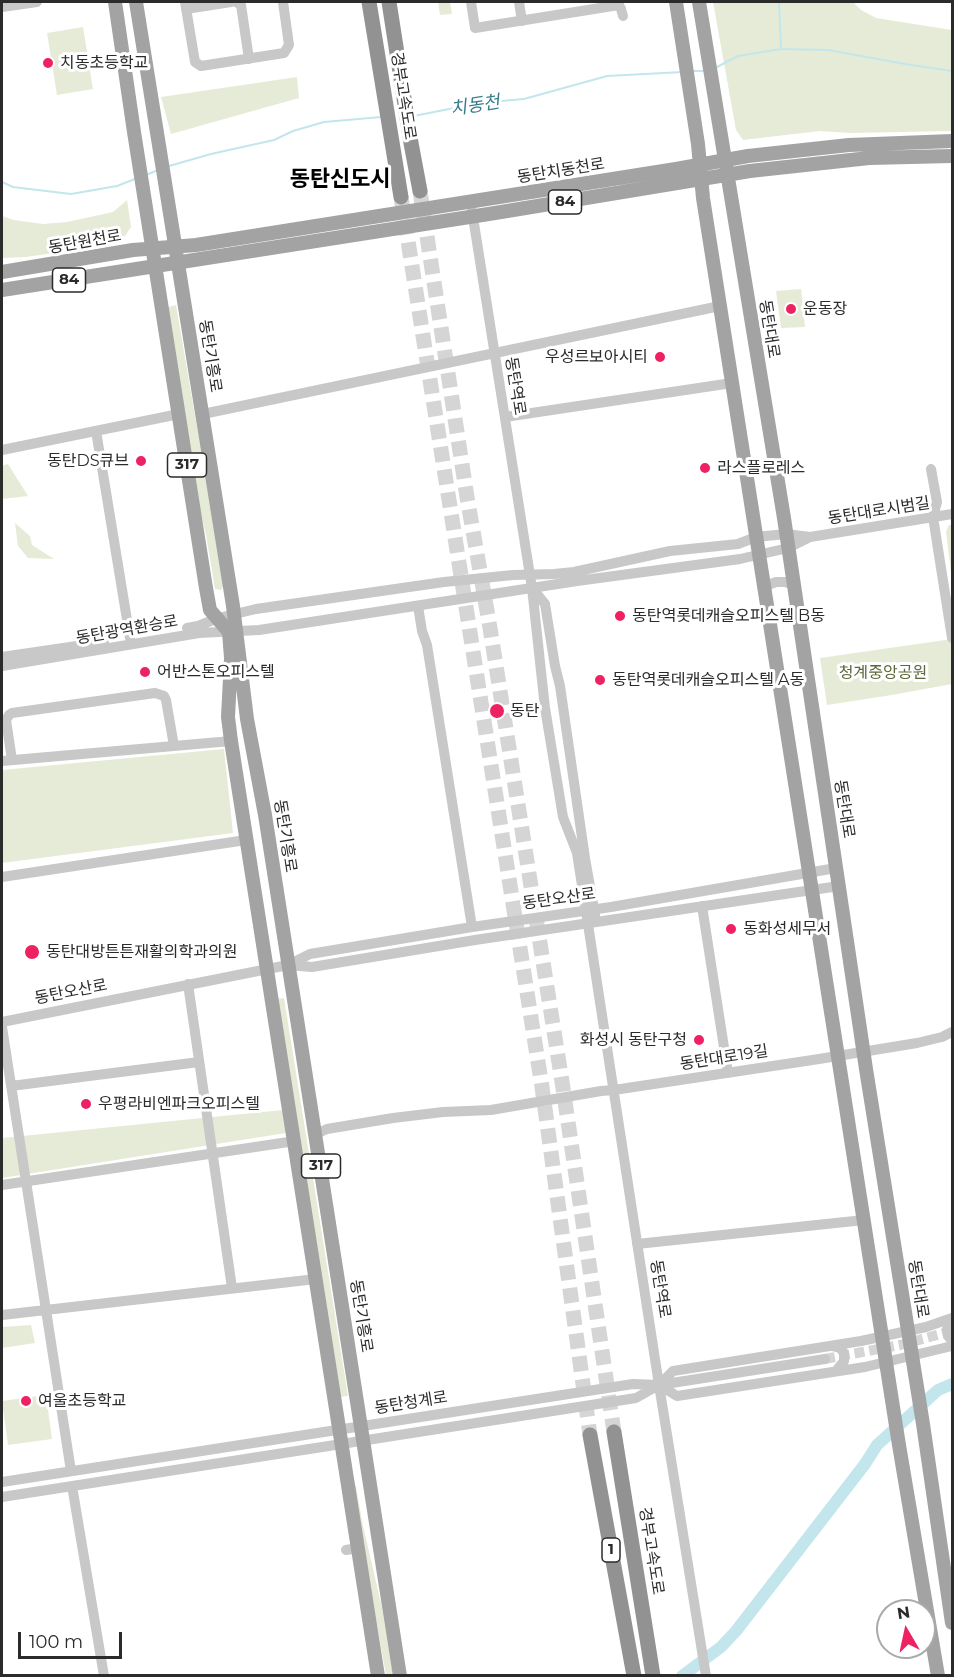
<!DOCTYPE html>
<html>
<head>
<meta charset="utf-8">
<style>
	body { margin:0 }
	#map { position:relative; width:954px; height:1677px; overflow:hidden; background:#fff; font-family:Montserrat,sans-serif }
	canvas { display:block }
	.frame { position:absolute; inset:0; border:3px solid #2b2b2b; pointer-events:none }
	.north { position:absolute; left:876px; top:1599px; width:60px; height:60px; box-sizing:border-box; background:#fff; border:2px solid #aaa; border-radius:50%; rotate:351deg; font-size:16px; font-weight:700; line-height:24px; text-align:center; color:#2b2b2b }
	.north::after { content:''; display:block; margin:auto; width:21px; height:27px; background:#ee2263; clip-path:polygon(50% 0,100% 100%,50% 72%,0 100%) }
	.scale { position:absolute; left:18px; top:1632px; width:104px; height:27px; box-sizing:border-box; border:3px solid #2b2b2b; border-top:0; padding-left:8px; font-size:18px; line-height:21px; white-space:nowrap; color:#2b2b2b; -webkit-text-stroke:4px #fff; paint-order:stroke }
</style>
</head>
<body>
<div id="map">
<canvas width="954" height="1677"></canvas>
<div class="frame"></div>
<div class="north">N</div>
<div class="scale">100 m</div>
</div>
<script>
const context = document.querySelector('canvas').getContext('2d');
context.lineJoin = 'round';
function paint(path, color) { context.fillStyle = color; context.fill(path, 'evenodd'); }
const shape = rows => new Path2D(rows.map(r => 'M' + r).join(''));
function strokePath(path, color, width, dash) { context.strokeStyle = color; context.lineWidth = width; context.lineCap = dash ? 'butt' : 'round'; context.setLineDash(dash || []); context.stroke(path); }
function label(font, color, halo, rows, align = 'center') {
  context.font = font + ' Montserrat,"Noto Sans KR",sans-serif'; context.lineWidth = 6; context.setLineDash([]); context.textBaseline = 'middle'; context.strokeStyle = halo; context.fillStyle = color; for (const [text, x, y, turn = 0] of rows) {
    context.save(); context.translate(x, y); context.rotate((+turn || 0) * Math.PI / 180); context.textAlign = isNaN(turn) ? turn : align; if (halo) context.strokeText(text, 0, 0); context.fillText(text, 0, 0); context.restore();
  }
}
const green = shape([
	[438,2,450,2,452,14,440,15],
	[713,2,853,2,861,10,876,18,952,30,952,131,849,133,820,131,743,140,736,130],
	[83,27,93,89,57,95,47,33],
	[297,77,299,98,171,134,161,97],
	[127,200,131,227,125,236,85,242,61,252,26,257,2,258,2,216,14,220,43,224,67,222,113,212],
	[801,289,805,327,781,328,776,291],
	[176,305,224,585,221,590,215,589,206,535,193,481,166,311,169,307],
	[8,464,28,496,2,499,2,466],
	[15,523,30,536,32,545,54,559,28,558,18,546],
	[949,525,952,525,952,581,946,531],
	[952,639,952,684,892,695,827,705,820,658],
	[224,749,233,833,2,863,2,770],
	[284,998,348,1396,340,1397,276,999],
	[283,1110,286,1133,2,1178,2,1138],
	[31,1325,35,1343,2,1348,2,1327],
	[46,1395,52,1439,8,1445,2,1401],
	[355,1485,356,1486,362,1521,382,1608,393,1675,386,1675,352,1487]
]);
const stream = shape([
	[779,2,781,49],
	[715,68,738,56,781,49,828,50,911,65,952,71],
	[691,71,707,71],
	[414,116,479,103,524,99,607,76,683,72],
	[169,166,211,154,274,140,293,131,324,122,381,117],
	[146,175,158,170],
	[2,182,13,187,71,194,117,186,135,179]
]);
const river = shape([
	[682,1676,721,1647,736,1631,865,1464,877,1445,938,1390,952,1384]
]);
const minorTunnel = shape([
	[825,1359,900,1345,952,1331]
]);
const highwayTunnel = shape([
	[420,191,467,497,490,628,563,1088,614,1432],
	[401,197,542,1087,590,1435]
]);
const minor = shape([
	[185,2,195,62,201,66,284,53,289,45,283,2],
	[236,2,241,5,249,59],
	[471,2,475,28,619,5,621,9,623,16],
	[519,2,522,21],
	[2,7,37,2],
	[186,9,231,2],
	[472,211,532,588,545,708,563,817,577,853,659,1385,706,1676],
	[203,414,720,306],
	[505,417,732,383],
	[96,431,130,638],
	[2,450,179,414],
	[931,469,937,502,933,517,952,638],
	[532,588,545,604,555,666,560,686,585,858,595,915],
	[765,591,768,585,776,582,785,582,794,585],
	[418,606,422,631,427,645,472,927],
	[187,628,198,626,218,618,256,609,444,582,513,575,554,574,574,572,670,551,738,544,756,537,786,534,810,537],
	[2,657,104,642],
	[2,666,199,633,259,630,577,581,740,559,788,548,810,537,952,514],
	[12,760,6,720,9,715,12,713,155,693,164,696,166,700,174,746],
	[2,761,231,741],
	[2,877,246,840],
	[702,906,728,1073],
	[288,965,312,967,475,940,839,886],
	[188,984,232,1288],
	[2,1022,288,965,310,954,472,927,611,907,836,868],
	[2,1027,71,1471],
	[11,1086,199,1062],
	[316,1134,327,1129,393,1118,443,1112,491,1110,601,1091,614,1090,819,1059,917,1043,942,1037,952,1032],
	[2,1185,295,1141],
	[637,1244,864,1220],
	[2,1315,316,1279],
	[952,1319,948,1325,947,1330,948,1336,952,1341],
	[832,1346,840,1348,844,1353,844,1361,836,1371],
	[659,1385,677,1396,865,1367,952,1346],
	[2,1482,633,1384,659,1385,825,1359],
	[72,1486,104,1676],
	[2,1497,636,1398,659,1385,673,1371,861,1341,926,1327,952,1318],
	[346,1550,358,1548]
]);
const major = shape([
	[115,2,134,132,206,588,210,610,229,632,231,658,228,717,231,741,378,1676],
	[136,2,233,606,247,719,265,815,400,1676],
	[676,2,698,144,703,198,806,853,899,1445,938,1676],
	[699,2,784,518,866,1069,923,1424,952,1623],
	[2,272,133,250,196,245,676,169,748,156,849,145,952,141],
	[2,290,495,213,750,171,869,158,952,156]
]);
const highway = shape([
	[369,2,401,197],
	[389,2,411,143,420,191],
	[614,1432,653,1676],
	[590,1435,634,1676]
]);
const markers = [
	[48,63,6,"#ee2263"],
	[791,309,6,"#ee2263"],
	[660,357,6,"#ee2263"],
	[141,461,6,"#ee2263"],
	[705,468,6,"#ee2263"],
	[620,616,6,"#ee2263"],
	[145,672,6,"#ee2263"],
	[600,680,6,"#ee2263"],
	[497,711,8,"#ee2263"],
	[731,929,6,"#ee2263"],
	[32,952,8,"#ee2263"],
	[699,1040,6,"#ee2263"],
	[86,1104,6,"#ee2263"],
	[26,1401,6,"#ee2263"]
];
const shields = [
	[565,202,33],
	[69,280,33],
	[187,465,39],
	[321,1166,39],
	[611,1550,18]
];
const shieldNames = [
	["84",565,202],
	["84",69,280],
	["317",187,465],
	["317",321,1166],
	["1",611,1550]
];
const poiNames = [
	["치동초등학교",60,63],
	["운동장",803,309],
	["우성르보아시티",648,357,"right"],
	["동탄DS큐브",129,461,"right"],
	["라스플로레스",717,468],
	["동탄역롯데캐슬오피스텔 B동",632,616],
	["어반스톤오피스텔",157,672],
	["동탄역롯데캐슬오피스텔 A동",612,680],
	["동탄",510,711],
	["동화성세무서",743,929],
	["동탄대방튼튼재활의학과의원",46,952],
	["화성시 동탄구청",687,1040,"right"],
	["우평라비엔파크오피스텔",98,1104],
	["여울초등학교",38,1401]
];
const streetNames = [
	["경부고속도로",403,96,81],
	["동탄치동천로",561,171,-9],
	["동탄원천로",85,242,-10],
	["동탄대로",769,329,81],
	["동탄기흥로",210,356,81],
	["동탄역로",515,386,81],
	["동탄대로시범길",879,511,-9],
	["동탄광역환승로",127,630,-10],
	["동탄대로",844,809,81],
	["동탄기흥로",285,836,81],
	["동탄오산로",559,899,-8],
	["동탄오산로",71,992,-11],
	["동탄대로19길",724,1058,-9],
	["동탄역로",660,1289,81],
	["동탄대로",918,1289,81],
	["동탄기흥로",361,1316,81],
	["동탄청계로",411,1403,-9],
	["경부고속도로",651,1551,81]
];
const parkNames = [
	["청계중앙공원",883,673]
];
const waterNames = [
	["치동천",475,106,-9]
];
const districtNames = [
	["동탄신도시",340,180]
];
paint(green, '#e6ebd7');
strokePath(stream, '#c2e6ec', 2);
strokePath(river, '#c2e6ec', 12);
strokePath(minorTunnel, '#d5d5d5', 10, [10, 5]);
strokePath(highwayTunnel, '#d5d5d5', 15, [15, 8]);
strokePath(minor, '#c8c8c8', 10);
strokePath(major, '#a3a3a3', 14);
strokePath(highway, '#929292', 15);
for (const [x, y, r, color] of markers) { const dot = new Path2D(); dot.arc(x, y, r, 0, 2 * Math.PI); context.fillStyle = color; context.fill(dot); strokePath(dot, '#fff', 2); }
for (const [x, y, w] of shields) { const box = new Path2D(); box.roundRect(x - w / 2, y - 12, w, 24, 4.5); context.fillStyle = '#fff'; context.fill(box); strokePath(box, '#2b2b2b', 1.5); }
label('bold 15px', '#2b2b2b', null, shieldNames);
label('16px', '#2b2b2b', '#fff', poiNames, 'left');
label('16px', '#2b2b2b', '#fff', streetNames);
label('16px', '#5a6937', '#fff', parkNames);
label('italic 18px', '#347e8b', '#fff', waterNames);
label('bold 22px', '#000', '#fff', districtNames);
</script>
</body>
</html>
